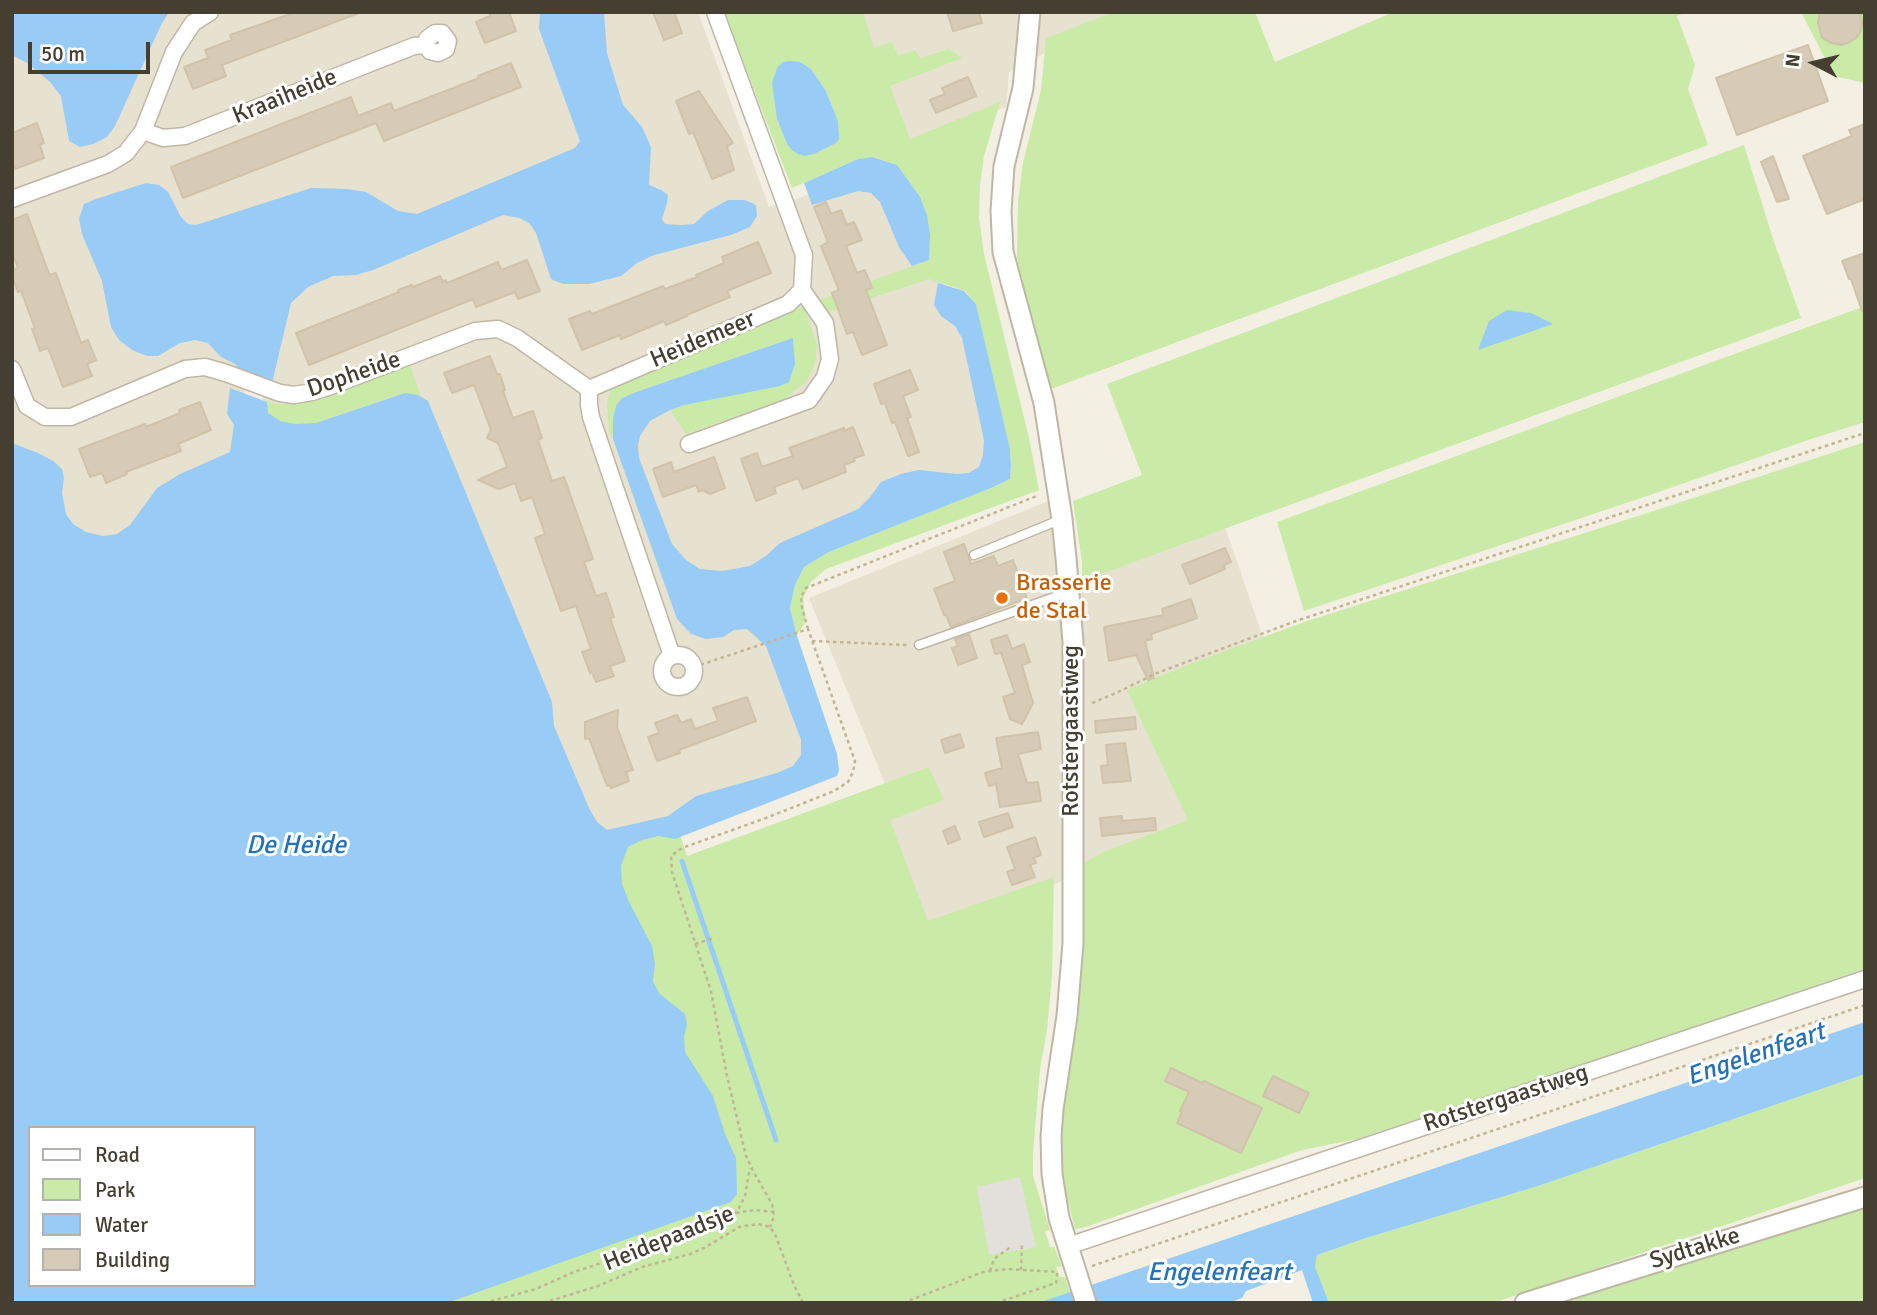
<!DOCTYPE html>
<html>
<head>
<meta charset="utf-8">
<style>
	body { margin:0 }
	#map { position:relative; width:1877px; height:1315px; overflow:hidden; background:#f3efe2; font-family:Signika,sans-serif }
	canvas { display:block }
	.frame { position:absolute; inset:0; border:14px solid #453f32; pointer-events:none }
	.legend { position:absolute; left:28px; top:1126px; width:228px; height:161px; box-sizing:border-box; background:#fff; border:2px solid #b5b2ad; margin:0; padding:9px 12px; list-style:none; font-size:21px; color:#453f32 }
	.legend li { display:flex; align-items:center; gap:14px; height:35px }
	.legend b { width:35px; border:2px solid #b5b2ad }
	.north { position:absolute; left:1779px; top:28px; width:70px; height:70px; -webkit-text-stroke:5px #fff; paint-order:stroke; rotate:277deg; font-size:19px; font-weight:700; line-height:28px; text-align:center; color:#453f32 }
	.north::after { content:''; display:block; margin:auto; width:24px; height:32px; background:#453f32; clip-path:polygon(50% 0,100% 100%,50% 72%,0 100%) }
	.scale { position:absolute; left:28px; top:42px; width:122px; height:32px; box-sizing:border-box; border:4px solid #453f32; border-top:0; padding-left:9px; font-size:21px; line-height:24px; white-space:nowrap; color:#453f32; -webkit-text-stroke:5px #fff; paint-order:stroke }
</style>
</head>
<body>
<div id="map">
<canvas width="1877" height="1315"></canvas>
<div class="frame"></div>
<ul class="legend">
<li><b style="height:9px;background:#fff"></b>Road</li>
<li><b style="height:19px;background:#c9eba7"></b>Park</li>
<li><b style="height:19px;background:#98cbf6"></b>Water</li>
<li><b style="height:19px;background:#d5cbb7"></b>Building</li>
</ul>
<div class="north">N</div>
<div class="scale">50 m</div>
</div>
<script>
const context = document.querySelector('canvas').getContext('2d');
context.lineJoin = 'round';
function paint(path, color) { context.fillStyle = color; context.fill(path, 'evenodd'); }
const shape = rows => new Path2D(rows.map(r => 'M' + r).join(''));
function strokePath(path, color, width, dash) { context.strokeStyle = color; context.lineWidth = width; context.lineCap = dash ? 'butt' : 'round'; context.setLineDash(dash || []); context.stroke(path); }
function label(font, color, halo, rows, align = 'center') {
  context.font = font + ' Signika,sans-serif'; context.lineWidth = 6; context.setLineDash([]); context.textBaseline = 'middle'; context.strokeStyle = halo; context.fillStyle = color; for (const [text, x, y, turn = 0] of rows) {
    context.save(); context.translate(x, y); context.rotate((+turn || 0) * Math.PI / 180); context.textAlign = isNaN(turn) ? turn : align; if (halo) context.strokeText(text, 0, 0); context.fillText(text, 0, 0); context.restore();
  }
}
const residential = shape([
	[159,12,547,12,592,145,397,222,367,205,244,343,246,440,127,548,61,540,12,467,12,41],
	[585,12,698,12,769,207,863,179,909,229,960,311,991,468,771,563,811,743,805,768,677,821,593,838,261,430,264,359,285,285,439,227,530,209,659,236],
	[848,12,1157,12,1060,45,1009,72,1006,107,908,143],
	[1051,500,1060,588,1224,524,1265,643,1198,822,928,939,879,814,895,808,809,598]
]);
const green = shape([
	[724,12,863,12,874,48,892,42,898,56,915,50,920,58,949,49,962,58,890,86,910,139,1000,102,984,156,980,185,979,218,984,254,1029,438,1039,490,826,569,811,582,803,598,806,621,797,635,790,608,795,585,804,567,829,552,991,488,1010,479,1011,467,1010,450,976,304,965,291,929,279,825,313,819,300,929,260,897,165,872,157,858,159,792,188],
	[811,69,826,91,838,121,814,154,806,156,787,144,777,119],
	[1114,12,1255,12,1275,62,1394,12,1687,12,1677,16,1695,65,1688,89,1708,145,1048,390,1021,284,1017,256,1018,202,1023,163,1041,90,1046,38],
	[1801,12,1865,12,1865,83,1834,76],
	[1744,145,1773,239,1801,318,1090,578,1082,578,1082,562,1073,501,1142,475,1107,384],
	[804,306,817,345,815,364,806,382,784,399,686,434,670,410,795,364,793,338,639,391,616,406,613,417,613,439,609,431,607,405,611,387],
	[1865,306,1865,422,1811,439,1647,496,1304,611,1277,522],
	[409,362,421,397,404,393,316,423,295,424,280,421,267,413,268,401,274,404,294,404,315,399],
	[1865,442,1865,969,1660,1039,1357,1139,1302,1150,1083,1228,1075,1229,1060,1171,1059,1145,1063,1089,1078,1011,1079,866,1101,853,1188,820,1127,690,1195,662,1307,621,1632,518],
	[929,767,944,800,890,820,928,921,1054,877,1052,976,1047,1030,1040,1069,1033,1153,1033,1176,1050,1230,1045,1231,1050,1247,1054,1247,1062,1266,1056,1267,1060,1277,1065,1277,1070,1292,1048,1303,12,1303,12,821,598,847,678,828,687,856],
	[30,1128,254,1128,254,1285,30,1285],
	[1865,1074,1865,1178,1493,1303,1322,1303,1327,1301,1315,1266,1317,1255,1366,1238,1538,1186],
	[1865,1203,1865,1303,1564,1303,1843,1209]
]);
const parking = shape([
	[1020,1177,1036,1247,989,1255,977,1187]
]);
const water = shape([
	[12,12,169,12,161,25,115,126,107,137,93,144,80,147,69,141,61,96,50,82,29,64,12,55],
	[540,12,604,12,607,53,623,105,642,127,651,147,649,185,661,190,668,195,667,203,662,219,665,224,681,225,694,224,708,211,728,200,745,200,756,205,757,216,750,227,731,235,654,255,637,263,621,276,589,284,563,284,551,279,536,233,530,224,520,218,503,215,373,270,356,275,333,276,308,287,291,303,272,383,234,373,237,366,235,364,221,357,208,343,195,340,180,343,158,356,147,356,132,350,119,340,111,327,102,281,82,234,79,219,84,204,96,199,146,183,159,185,168,192,181,217,188,224,196,225,311,188,347,189,366,192,398,211,417,214,575,148,580,141,539,29],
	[789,61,800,62,811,69,826,91,838,121,839,139,836,143,814,154,805,156,798,154,792,150,787,144,777,119,772,83,777,68,783,62],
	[872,157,897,165,920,197,927,215,930,235,929,260,912,266,899,247,880,202,871,193,858,191,812,205,804,183,858,159],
	[938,283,964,291,976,304,1010,449,1011,467,1010,479,991,488,829,552,804,567,795,585,790,608,797,636,837,754,839,770,837,776,675,839,658,836,642,840,628,847,621,866,622,884,629,902,652,946,655,964,653,982,660,994,685,1014,687,1024,684,1037,685,1052,713,1096,725,1134,736,1158,737,1194,731,1202,447,1303,12,1303,12,443,38,453,53,461,62,469,64,478,62,493,66,514,73,524,86,532,103,536,117,534,130,525,157,488,180,474,230,452,234,425,227,414,230,388,267,402,268,413,280,421,295,424,316,423,405,393,418,395,428,401,552,702,554,726,589,808,597,822,607,830,668,816,696,796,777,773,793,766,801,755,801,740,766,646,747,629,734,630,723,637,706,639,691,634,677,619,613,439,613,418,616,406,622,398,639,391,793,338,795,364,789,382,780,386,684,405,670,410,650,421,640,436,638,445,639,458,672,544,686,560,700,569,722,571,750,566,766,556,780,543,858,509,871,496,881,482,901,474,919,470,957,474,969,473,979,467,983,455,984,440,962,338,955,326,941,316,934,305],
	[30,1128,254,1128,254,1285,30,1285],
	[1507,310,1531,313,1553,324,1478,350,1489,321],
	[1865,1022,1865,1074,1538,1186,1366,1238,1317,1255,1315,1266,1328,1301,1322,1303,1313,1303,1302,1270,1246,1291,1242,1298,1229,1303,1038,1303]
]);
const stream = shape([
	[682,861,776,1140]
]);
const building = shape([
	[296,12,359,13,222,65,226,76,193,89,184,67,208,58,205,50,232,40,230,35,296,12],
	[489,12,509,12,516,31,485,43,476,22,490,16,489,12],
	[653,12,674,12,682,33,664,40,653,12],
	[947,12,979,12,982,23,953,31,947,12],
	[1820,12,1860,12,1862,22,1861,31,1856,38,1848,43,1841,45,1831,43,1822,38,1818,23,1820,12],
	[1808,45,1828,101,1737,135,1716,78,1808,45],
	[511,63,521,87,384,141,376,123,183,198,171,167,351,97,358,116,391,103,394,111,479,78,478,76,511,63],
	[968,77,976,96,936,113,930,100,945,94,942,88,968,77],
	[699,91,733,143,727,146,734,170,712,179,693,132,689,134,676,101,699,91],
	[37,123,44,143,40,145,44,158,15,169,12,162,12,133,37,123],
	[1865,124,1865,199,1827,214,1803,156,1852,136,1849,130,1865,124],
	[1773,156,1789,199,1777,202,1761,162,1773,156],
	[826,202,831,214,841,210,847,225,854,222,862,240,846,246,857,273,865,270,872,288,866,290,887,345,862,355,853,332,847,334,832,293,839,290,821,246,828,242,814,207,826,202],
	[27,214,48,271,50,275,56,273,81,343,88,340,96,360,87,364,92,376,63,387,48,348,40,351,32,329,35,328,21,291,18,292,12,277,12,270,18,268,12,253,12,220,27,214],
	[758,242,771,273,727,291,730,297,687,315,687,316,666,325,664,321,621,339,620,335,582,350,569,319,590,311,592,314,663,286,665,289,697,277,696,275,724,263,722,257,758,242],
	[1865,253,1865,311,1862,311,1851,279,1849,279,1842,261,1865,253],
	[527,260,540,291,518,299,515,292,476,307,473,299,309,365,296,333,399,292,398,290,412,285,413,287,440,276,443,282,446,280,447,283,498,262,501,270,527,260],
	[490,356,497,374,500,374,505,390,503,391,513,418,533,411,542,438,538,440,552,481,564,477,593,559,584,562,596,596,606,593,614,617,610,618,625,661,610,666,614,676,596,682,592,672,590,673,582,652,591,649,576,606,561,611,535,538,545,534,532,497,521,501,515,483,499,489,478,480,507,467,498,443,487,438,491,430,474,385,452,393,444,373,490,356],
	[910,370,918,390,903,396,911,417,907,418,919,452,908,456,895,422,892,423,885,403,881,404,874,384,910,370],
	[200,402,211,430,178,444,181,451,126,472,127,474,106,483,102,473,90,477,79,449,145,424,146,427,180,413,179,410,200,402],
	[853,427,864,455,854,458,855,461,844,465,846,472,803,489,798,478,774,487,776,493,756,501,741,459,757,453,762,467,793,456,789,448,844,428,844,431,853,427],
	[714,457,725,488,710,494,702,490,699,492,696,485,663,497,653,469,671,462,674,472,714,457],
	[964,544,971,564,994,556,998,566,1013,560,1027,598,951,627,946,615,944,615,934,589,955,581,944,552,964,544],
	[1225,548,1231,562,1224,565,1225,569,1190,584,1182,565,1225,548],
	[1191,599,1197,618,1151,634,1152,639,1145,641,1154,678,1148,680,1136,655,1109,661,1104,627,1164,615,1162,609,1191,599],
	[969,634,977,658,958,665,952,648,958,646,955,639,969,634],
	[1007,635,1012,649,1024,644,1030,662,1022,665,1033,703,1022,724,1010,719,1003,697,1015,693,1001,653,995,654,991,640,1007,635],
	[747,697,756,721,679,750,680,753,657,761,648,737,659,733,655,723,677,715,681,723,691,719,695,729,718,721,713,708,747,697],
	[618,710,617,727,633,770,626,772,629,781,611,788,610,785,607,786,589,738,585,739,585,722,618,710],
	[1135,717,1136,729,1096,733,1095,721,1135,717],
	[1038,732,1041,749,1018,754,1027,783,1038,782,1041,801,1000,807,996,784,989,786,985,773,1002,768,996,738,1038,732],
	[960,734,964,747,945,753,941,740,960,734],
	[1125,743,1131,781,1103,783,1101,766,1108,765,1106,745,1125,743],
	[1008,813,1013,827,984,837,979,822,1008,813],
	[1122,816,1122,821,1155,818,1156,830,1102,836,1100,818,1122,816],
	[955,826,960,839,948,844,943,831,955,826],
	[1035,837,1041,855,1034,858,1036,863,1030,865,1035,877,1012,885,1007,872,1015,869,1007,847,1035,837],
	[1171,1068,1202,1083,1204,1081,1262,1108,1241,1153,1177,1123,1182,1112,1180,1111,1189,1092,1165,1081,1171,1068],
	[1273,1076,1309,1093,1299,1113,1263,1096,1273,1076]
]);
const path = shape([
	[808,629,802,608,801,597,806,588,1039,495],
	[812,641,907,645],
	[694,667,808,629,855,761,853,772,848,782,834,791,766,818,682,848,671,856,672,872,711,991,727,1076,746,1156,753,1171,772,1204,774,1216,770,1227],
	[1092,703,1116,693,1157,673,1296,621,1865,433],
	[695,944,714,938],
	[736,1213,754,1210,774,1212],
	[1092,1266,1865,1005],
	[1021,1270,1022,1244],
	[990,1271,994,1259,1012,1246],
	[484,1303,536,1289,574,1272,692,1233,724,1220,733,1215,739,1208,745,1196,750,1168],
	[543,1303,598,1286,642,1267,690,1254,704,1248,739,1227,758,1224,770,1227,775,1234,794,1285,803,1303],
	[903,1303,983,1272,1007,1269,1058,1272],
	[996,1303,1056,1283,1057,1273]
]);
const service = shape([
	[974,555,1062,519],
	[919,645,1069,592]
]);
const minor = shape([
	[143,131,163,138,185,136,414,46,426,45,427,39,435,33,442,33,448,41,446,49,438,53,430,51,426,45],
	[12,199,108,164,126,153,143,131,174,52,193,23,210,12],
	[12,369,27,406,45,417,71,417,185,369,205,367,226,373,280,393,294,395,312,392,331,386,475,331,498,329,517,338,589,389],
	[689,444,809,400,825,377,830,359,825,323,802,290],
	'662 671a16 16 0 1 1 32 0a16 16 0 1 1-32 0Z',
	[672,656,591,417,589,405,589,389,788,304,802,290,804,255,715,12],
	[1068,1246,1865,979]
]);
const tertiary = shape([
	[1030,12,1023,88,1004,166,1001,211,1003,252,1044,403,1062,519,1066,558,1073,642,1073,943,1067,1016,1053,1109,1051,1137,1052,1174,1059,1218,1086,1303],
	[1525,1303,1865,1197]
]);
const markers = [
	[1002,598,7,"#e8710a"]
];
const streetNames = [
	["Kraaiheide",285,97,-22],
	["Heidemeer",703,340,-23],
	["Dopheide",354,375,-19],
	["Rotstergaastweg",1072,731,-90],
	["Rotstergaastweg",1506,1099,-18],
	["Heidepaadsje",669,1239,-22],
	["Sydtakke",1695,1249,-17]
];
const foodNames = [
	["Brasserie",1016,584],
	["de Stal",1016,612]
];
const waterNames = [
	["De Heide",296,846],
	["Engelenfeart",1756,1055,-19],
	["Engelenfeart",1219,1273]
];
paint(residential, '#e7e1d0');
paint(green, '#c9eba7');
paint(parking, '#e3e0db');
paint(water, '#98cbf6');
strokePath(stream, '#98cbf6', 5);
paint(building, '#d5cbb7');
strokePath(building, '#d1c3a9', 2);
strokePath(service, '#bfb7a4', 11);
strokePath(minor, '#bfb7a4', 19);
strokePath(tertiary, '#bfb7a4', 23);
strokePath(path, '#c2b494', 2.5, [3.5, 3.5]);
strokePath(service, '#fff', 8);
strokePath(minor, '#fff', 16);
strokePath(tertiary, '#fff', 19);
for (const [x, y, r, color] of markers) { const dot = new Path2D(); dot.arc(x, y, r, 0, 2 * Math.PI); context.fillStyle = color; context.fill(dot); strokePath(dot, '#fff', 2.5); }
label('24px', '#453f32', '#fff', streetNames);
label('24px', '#c56008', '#fff', foodNames, 'left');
label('italic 26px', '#2372b9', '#fff', waterNames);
</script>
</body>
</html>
